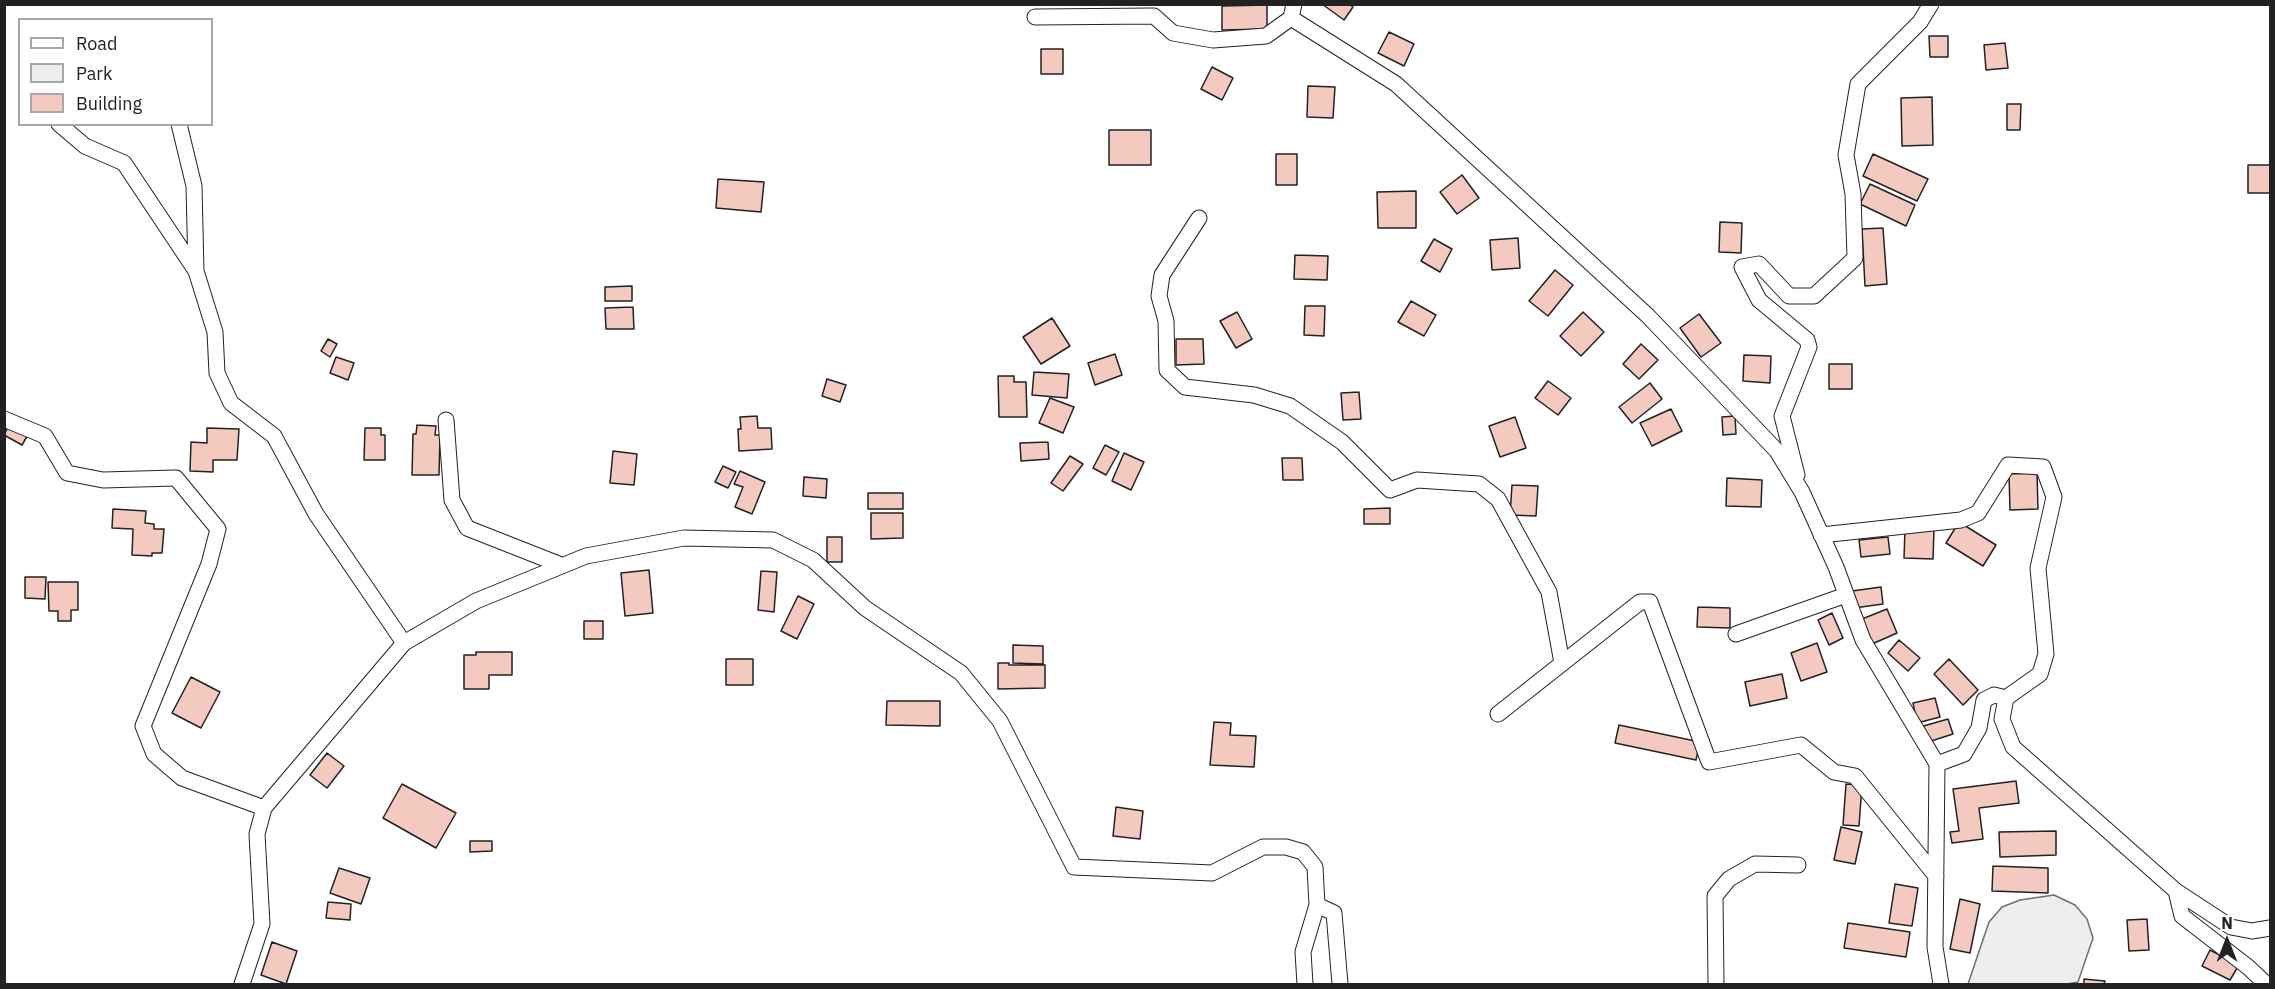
<!DOCTYPE html>
<html>
<head>
<meta charset="utf-8">
<style>
	body { margin:0 }
	#map { position:relative; width:2275px; height:989px; overflow:hidden; background:#fff; font-family:"IBM Plex Sans",sans-serif }
	canvas { display:block }
	.frame { position:absolute; inset:0; border:6px solid #222; pointer-events:none }
	.legend { position:absolute; left:18px; top:18px; width:195px; height:108px; box-sizing:border-box; background:#fff; border:2px solid #a7a7a7; margin:0; padding:8px 10px; list-style:none; font-size:18px; color:#222 }
	.legend li { display:flex; align-items:center; gap:12px; height:30px }
	.legend b { width:30px; border:2px solid #a7a7a7 }
	.north { position:absolute; left:2197px; top:911px; width:60px; height:60px; -webkit-text-stroke:4px #fff; paint-order:stroke; rotate:0deg; font-size:16px; font-weight:700; line-height:24px; text-align:center; color:#222 }
	.north::after { content:''; display:block; margin:auto; width:21px; height:27px; background:#222; clip-path:polygon(50% 0,100% 100%,50% 72%,0 100%) }
</style>
</head>
<body>
<div id="map">
<canvas width="2275" height="989"></canvas>
<div class="frame"></div>
<ul class="legend">
<li><b style="height:8px;background:#fff"></b>Road</li>
<li><b style="height:16px;background:#eee"></b>Park</li>
<li><b style="height:16px;background:#f3c9c0"></b>Building</li>
</ul>
<div class="north">N</div>
</div>
<script>
const context = document.querySelector('canvas').getContext('2d');
context.lineJoin = 'round';
function paint(path, color) { context.fillStyle = color; context.fill(path, 'evenodd'); }
const shape = rows => new Path2D(rows.map(r => 'M' + r).join(''));
function strokePath(path, color, width, dash) { context.strokeStyle = color; context.lineWidth = width; context.lineCap = dash ? 'butt' : 'round'; context.setLineDash(dash || []); context.stroke(path); }
const green = shape([
	[2054,895,2075,905,2087,919,2093,938,2078,982,2067,984,1968,984,1989,922,2002,907,2020,900,2054,895]
]);
const building = shape([
	[1322,4,1349,4,1353,7,1344,20,1322,4],
	[1267,5,1267,29,1222,30,1222,6,1267,5],
	[1389,32,1414,44,1404,66,1378,53,1389,32],
	[1929,36,1948,36,1948,57,1930,57,1929,36],
	[2005,43,2008,68,1986,70,1984,45,2005,43],
	[1041,49,1063,49,1063,74,1041,74,1041,49],
	[1212,67,1233,78,1222,100,1201,89,1212,67],
	[1308,86,1335,87,1333,118,1307,117,1308,86],
	[1932,97,1933,145,1902,146,1901,98,1932,97],
	[2007,104,2021,104,2020,130,2007,130,2007,104],
	[1109,130,1151,130,1151,165,1109,165,1109,130],
	[1276,154,1297,154,1297,185,1276,185,1276,154],
	[1873,154,1928,179,1917,201,1863,176,1873,154],
	[2248,165,2270,165,2270,193,2248,193,2248,165],
	[1462,175,1479,198,1457,214,1440,192,1462,175],
	[718,179,764,182,761,212,716,208,718,179],
	[1870,184,1915,205,1906,226,1860,204,1870,184],
	[1416,191,1416,228,1378,228,1377,192,1416,191],
	[1720,222,1742,223,1741,253,1719,252,1720,222],
	[1883,228,1887,284,1865,286,1862,229,1883,228],
	[1518,238,1520,268,1492,270,1490,240,1518,238],
	[1434,239,1452,249,1440,272,1421,261,1434,239],
	[1295,255,1328,256,1327,280,1294,279,1295,255],
	[1555,270,1573,285,1548,316,1529,301,1555,270],
	[632,286,632,301,605,301,605,287,632,286],
	[1411,301,1436,315,1424,336,1398,322,1411,301],
	[1305,306,1325,306,1324,336,1304,335,1305,306],
	[633,307,634,329,606,329,605,308,633,307],
	[1237,312,1252,339,1236,348,1220,321,1237,312],
	[1583,312,1604,332,1581,356,1560,336,1583,312],
	[1699,314,1721,343,1701,357,1680,328,1699,314],
	[1052,318,1070,346,1041,364,1023,337,1052,318],
	[328,339,337,344,330,357,321,351,328,339],
	[1176,339,1203,339,1204,364,1176,365,1176,339],
	[1641,344,1658,360,1639,379,1623,364,1641,344],
	[1115,354,1122,375,1095,385,1088,363,1115,354],
	[1744,355,1771,356,1770,383,1743,381,1744,355],
	[336,357,354,363,348,380,330,373,336,357],
	[1829,364,1852,364,1852,389,1829,389,1829,364],
	[1034,372,1069,374,1067,398,1032,395,1034,372],
	[998,376,1014,376,1014,382,1026,382,1027,417,999,417,998,376],
	[827,379,846,385,840,402,822,396,827,379],
	[1548,381,1571,398,1558,415,1535,398,1548,381],
	[1650,383,1662,399,1632,423,1619,407,1650,383],
	[1359,392,1361,419,1343,420,1341,393,1359,392],
	[1050,398,1074,407,1063,433,1039,423,1050,398],
	[1671,409,1682,431,1652,446,1640,423,1671,409],
	[757,416,758,428,771,428,772,449,739,451,738,429,741,429,740,417,757,416],
	[1735,416,1736,434,1723,435,1722,417,1735,416],
	[1515,417,1526,448,1500,457,1489,426,1515,417],
	[10,423,29,433,22,445,4,435,10,423],
	[417,425,436,426,435,435,440,435,439,475,412,475,413,434,416,434,417,425],
	[207,428,239,429,237,460,213,460,213,472,190,471,191,442,207,443,207,428],
	[365,428,381,428,381,435,385,435,385,460,364,460,365,428],
	[1048,442,1049,459,1021,461,1020,443,1048,442],
	[1105,445,1119,452,1106,475,1093,468,1105,445],
	[613,451,637,454,634,485,610,483,613,451],
	[1124,453,1144,462,1131,490,1112,481,1124,453],
	[1070,456,1083,464,1063,491,1051,483,1070,456],
	[1282,458,1302,458,1303,480,1283,480,1282,458],
	[723,466,736,472,728,488,715,482,723,466],
	[740,471,765,482,752,514,735,507,743,487,734,484,740,471],
	[2037,473,2038,509,2010,510,2009,474,2037,473],
	[804,477,827,479,826,498,803,496,804,477],
	[1727,478,1762,480,1761,507,1726,506,1727,478],
	[1512,485,1538,486,1536,516,1510,515,1512,485],
	[868,493,903,493,903,509,868,509,868,493],
	[1390,508,1390,524,1364,524,1364,509,1390,508],
	[113,509,146,511,145,523,154,524,154,529,164,529,162,553,152,553,152,556,132,555,133,529,112,528,113,509],
	[871,513,903,513,903,538,871,539,871,513],
	[1959,522,1996,545,1983,566,1946,543,1959,522],
	[1905,529,1934,529,1933,559,1904,558,1905,529],
	[827,537,842,537,842,562,827,562,827,537],
	[1888,537,1890,554,1861,557,1859,540,1888,537],
	[649,570,653,613,625,616,621,573,649,570],
	[761,571,777,572,774,612,758,610,761,571],
	[25,577,46,577,45,599,25,598,25,577],
	[48,582,78,582,78,610,71,610,71,621,58,621,58,611,49,611,48,582],
	[1881,587,1883,604,1854,608,1852,591,1881,587],
	[798,596,814,604,797,639,781,631,798,596],
	[1698,607,1730,608,1730,628,1697,627,1698,607],
	[1887,609,1897,633,1872,644,1862,619,1887,609],
	[1832,613,1843,638,1829,645,1818,620,1832,613],
	[584,621,603,621,603,639,584,639,584,621],
	[1899,640,1920,658,1908,671,1888,653,1899,640],
	[1817,643,1827,672,1801,681,1791,653,1817,643],
	[1013,645,1043,646,1043,664,1013,663,1013,645],
	[476,652,512,652,512,675,489,675,489,689,464,689,464,655,476,655,476,652],
	[726,659,753,659,753,685,726,685,726,659],
	[1949,659,1978,690,1963,705,1934,674,1949,659],
	[998,663,1009,663,1009,665,1045,665,1045,688,998,689,998,663],
	[1782,674,1787,698,1750,706,1745,682,1782,674],
	[191,677,220,692,201,728,172,713,191,677],
	[1935,698,1940,717,1917,723,1913,703,1935,698],
	[887,701,940,701,940,726,886,725,887,701],
	[1948,719,1953,734,1925,743,1920,727,1948,719],
	[1214,722,1231,723,1230,735,1256,736,1254,767,1210,765,1214,722],
	[1619,725,1700,742,1696,760,1615,743,1619,725],
	[327,753,344,766,327,788,310,775,327,753],
	[2016,781,2019,803,1979,808,1983,839,1952,843,1950,832,1959,831,1953,789,2016,781],
	[402,784,456,813,436,848,383,818,402,784],
	[1846,784,1862,785,1859,826,1843,825,1846,784],
	[1116,807,1143,811,1140,839,1113,836,1116,807],
	[1841,827,1862,832,1855,864,1834,860,1841,827],
	[2056,831,2056,855,2000,857,1999,832,2056,831],
	[470,841,492,841,492,851,470,852,470,841],
	[1993,866,2048,868,2048,893,1992,891,1993,866],
	[339,868,370,878,361,904,330,893,339,868],
	[1895,884,1918,888,1912,926,1889,923,1895,884],
	[1960,899,1980,904,1970,953,1950,949,1960,899],
	[328,902,351,904,350,920,326,918,328,902],
	[2147,919,2149,950,2129,951,2127,920,2147,919],
	[1848,923,1910,932,1906,957,1844,948,1848,923],
	[272,942,297,951,286,984,261,975,272,942],
	[2210,950,2239,965,2230,980,2202,966,2210,950],
	[2084,979,2105,981,2104,984,2084,984,2084,979]
]);
const minor = shape([
	[1035,17,1154,16,1173,33,1213,40,1266,36,1291,18,1294,4],
	[1291,18,1396,84,1648,316,1777,451,1802,492,1836,567,1863,640,1937,764,1964,754,1979,728,1984,700,1994,695,2006,698,2002,719,2013,747,2176,891,2231,927,2252,931,2270,928],
	[59,124,85,146,124,163,196,271,215,332,217,373,231,403,274,436,316,514,404,643],
	[179,124,194,186,196,271],
	[1199,218,1162,275,1159,296,1166,321,1167,370,1185,387,1254,395,1290,406,1342,442,1390,490,1417,480,1479,484,1498,499,1549,592,1562,663],
	[4,419,45,436,67,473,103,480,176,478,218,529,209,564,143,726,154,754,182,778,264,808],
	[446,420,452,500,467,528,561,565],
	[1797,475,1782,416,1809,347,1807,340,1759,300,1742,267,1759,264,1789,296,1814,296,1855,258,1853,194,1846,155,1858,84,1920,22,1931,4],
	[1821,535,1961,520,1978,513,2008,465,2043,467,2054,497,2038,568,2046,654,2040,674,2006,698],
	[1736,634,1846,595],
	[1498,714,1640,602,1650,602,1709,762,1801,745,1834,772,1855,776,1936,876],
	[1937,764,1935,947,1941,984],
	[2176,891,2182,916,2248,967,2266,984],
	[1317,905,1334,913,1340,984],
	[242,984,262,924,257,834,264,808,404,643,476,601,586,556,684,538,773,540,813,560,865,608,961,673,1000,721,1074,867,1212,873,1263,847,1286,847,1303,852,1315,867,1317,905,1303,952,1305,984],
	[1716,984,1715,896,1729,879,1755,864,1798,865]
]);
paint(green, '#eee');
strokePath(green, '#6f6f6f', 1.5);
paint(building, '#f3c9c0');
strokePath(building, '#222', 1.5);
strokePath(minor, '#222', 17);
strokePath(minor, '#fff', 15);
</script>
</body>
</html>
